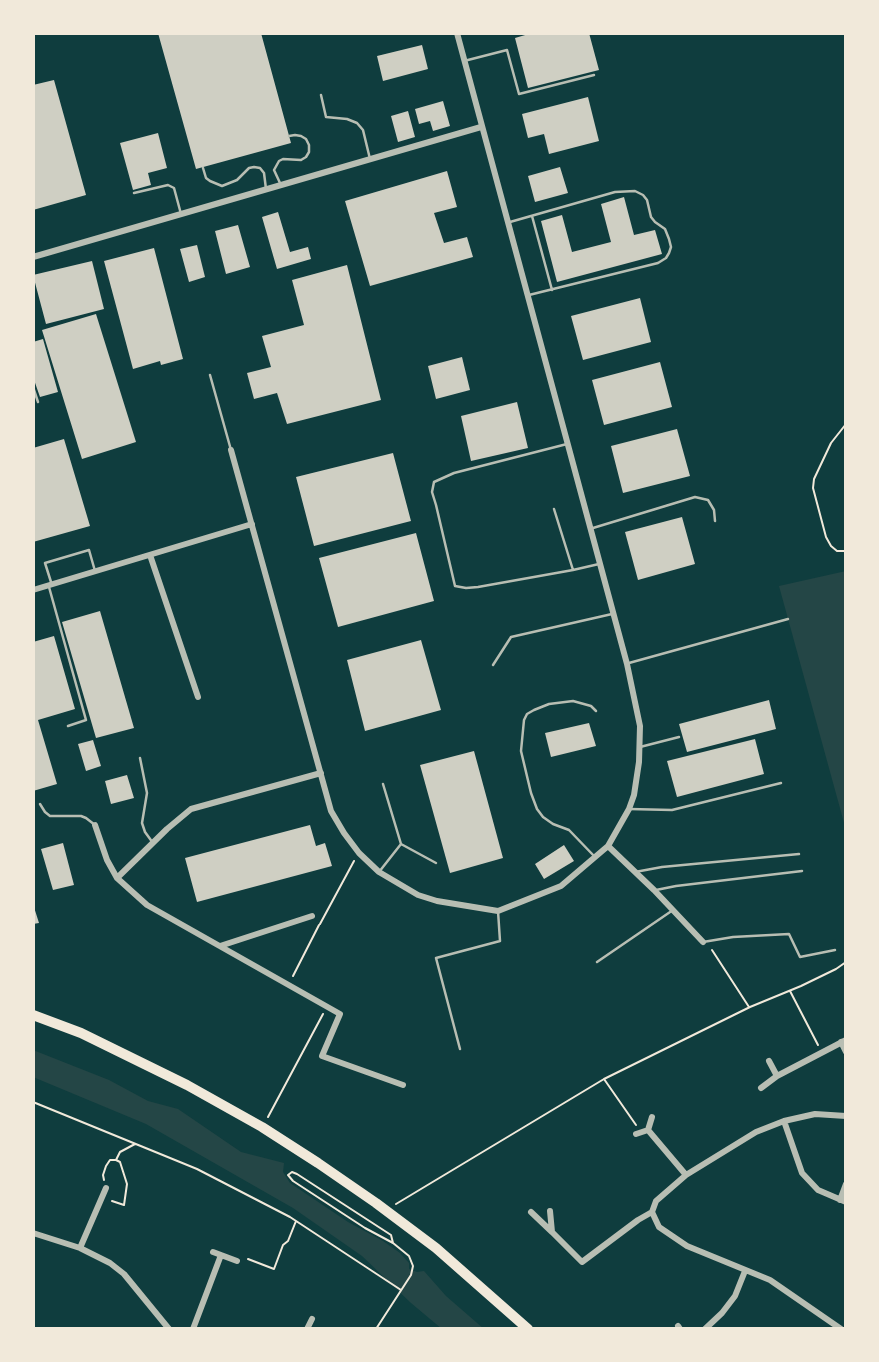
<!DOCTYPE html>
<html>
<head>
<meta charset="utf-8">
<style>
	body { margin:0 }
	#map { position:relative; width:879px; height:1362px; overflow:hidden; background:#0f3d3e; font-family:Roboto,sans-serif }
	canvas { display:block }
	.frame { position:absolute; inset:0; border:35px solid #f1e9da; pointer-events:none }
</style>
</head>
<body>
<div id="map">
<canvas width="879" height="1362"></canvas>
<div class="frame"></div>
</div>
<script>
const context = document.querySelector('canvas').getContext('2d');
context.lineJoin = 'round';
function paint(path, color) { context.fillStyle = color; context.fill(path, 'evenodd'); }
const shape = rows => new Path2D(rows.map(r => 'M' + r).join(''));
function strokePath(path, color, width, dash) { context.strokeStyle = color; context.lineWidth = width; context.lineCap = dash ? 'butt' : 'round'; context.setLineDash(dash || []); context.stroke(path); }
const green = shape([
	[846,571,846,830,779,586],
	[33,1050,109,1080,148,1101,178,1109,241,1152,284,1163,283,1172,290,1183,348,1222,383,1241,400,1253,409,1263,409,1269,417,1272,424,1271,446,1296,484,1329,442,1329,411,1303,362,1256,293,1208,146,1124,33,1077]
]);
const building = shape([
	[158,33,261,33,291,143,196,169],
	[532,33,589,33,599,70,528,88,515,38],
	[422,45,428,69,383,81,377,56],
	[54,80,86,195,33,210,33,85],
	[588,97,599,141,549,154,544,134,528,138,522,114],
	[443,101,450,126,433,131,430,121,419,124,415,109],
	[408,111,415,137,398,142,391,116],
	[158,133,167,168,148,173,151,185,133,190,120,143],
	[560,167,568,193,535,202,528,176],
	[447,171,457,207,434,213,444,243,467,237,473,257,370,286,345,201],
	[624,197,634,235,655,230,662,254,557,282,541,221,562,215,572,252,611,242,601,204],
	[278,212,290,252,308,247,311,259,277,269,262,217],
	[238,225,250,267,226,274,215,231],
	[197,245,205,277,189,282,180,249],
	[154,248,183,359,161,365,160,361,133,369,104,261],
	[92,261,104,309,46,324,33,275],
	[347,265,381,400,287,424,277,393,254,399,247,373,271,367,262,336,304,325,292,280],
	[640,298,651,342,583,360,571,316],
	[96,314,136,442,82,459,42,330],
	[43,339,58,392,40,397,33,377,33,342],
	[462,357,470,390,436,399,428,366],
	[660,362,672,407,604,425,592,380],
	[517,402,528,448,471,461,461,416],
	[677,429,690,476,623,493,611,446],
	[64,439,90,526,33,542,33,448],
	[393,453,411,521,314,546,296,477],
	[682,517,695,564,638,580,625,532],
	[416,533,434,601,338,627,319,558],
	[100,611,134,728,96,738,62,622],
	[54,636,75,709,38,720,57,784,33,791,33,642],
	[421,640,441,710,365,731,347,660],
	[769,700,776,729,687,752,679,724],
	[589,723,596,746,551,757,545,733],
	[755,739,764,774,677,797,667,761],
	[93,740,101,766,86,771,78,744],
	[474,751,503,858,450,873,420,765],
	[127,775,134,798,111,804,105,781],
	[310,825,316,846,325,843,332,866,197,902,185,858],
	[63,843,74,885,53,890,41,849],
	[564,845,574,861,544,879,535,864],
	[33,904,39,923,33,924]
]);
const path = shape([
	[846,424,831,443,814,479,813,488,826,537,831,546,837,551,846,551],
	[320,924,354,861],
	[712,950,749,1007],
	[293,976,319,925],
	[790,991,818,1045],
	[604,1079,750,1007,801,986,836,969,846,962],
	[33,1102,197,1169,290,1217,401,1290],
	[268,1117,323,1014],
	[116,1160,120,1152,135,1144],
	[104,1180,103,1175,106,1166,110,1160,116,1160,120,1162,127,1184,124,1205,112,1201],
	[396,1204,604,1079,636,1125],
	[248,1259,274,1269,283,1245,288,1241,296,1221],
	[376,1329,411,1275,413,1266,409,1256,393,1243,365,1228,293,1181,288,1175,292,1172,297,1174,391,1235,393,1243]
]);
const service = shape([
	[464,61,507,50,519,94,594,75],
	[321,95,326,117,347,119,357,123,363,130,370,159],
	[203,168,206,178,210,181,222,186,237,180,249,168,254,167,260,168,264,173,266,189],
	[280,183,274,170,279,161,283,159,301,160,306,157,309,152,309,145,306,139,301,136,295,135,289,136],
	[134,193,168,185,174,188,181,214],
	[532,216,552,290],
	[510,222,615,192,635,191,643,195,647,200,651,217,655,222,665,229,669,239,671,247,669,253,666,258,658,263,529,295],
	[210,375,231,450],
	[33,387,38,402],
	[567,444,454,473,434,482,432,492,436,505,455,586,466,588,478,587,573,570],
	[554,509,573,570,599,564],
	[593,528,695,497,708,500,714,510,715,521],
	[51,582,45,563,89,550,95,571],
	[49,587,86,720,68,726],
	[629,663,788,619],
	[493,665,511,637,612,614],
	[640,747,679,737],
	[140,758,147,793,142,823,145,832,153,843],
	[40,804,45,812,50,816,81,816,86,818,95,825],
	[629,809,672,810,781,783],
	[401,844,436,863],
	[595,857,569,830,553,824,543,817,537,809,531,793,521,751,524,720,527,714,534,710,549,704,573,701,591,706,596,711],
	[379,872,401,844,383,784],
	[635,872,662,867,799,854],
	[656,890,676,886,802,871],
	[703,942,733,937,789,934,800,957,835,950],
	[597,962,673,910],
	[460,1049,436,958,500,941,498,911]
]);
const minor = shape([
	[33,257,481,127],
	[231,450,331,811,344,833,359,853,379,872,418,895,437,901,498,911,561,886,608,846,629,809,634,795,639,762,640,726,627,664,457,33],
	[150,555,198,697],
	[33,590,252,524],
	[95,825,107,860,117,878,147,905,340,1014,322,1056,403,1085],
	[608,846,654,890,703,942],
	[117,878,167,829,191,809,321,773],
	[220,946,312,916],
	[841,1042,846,1052],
	[769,1061,777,1076],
	[761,1088,777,1076,846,1040],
	[784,1121,802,1173,818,1190,846,1202],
	[648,1130,652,1117],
	[636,1134,648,1130,686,1175],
	[840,1200,846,1184],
	[550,1211,552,1232,582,1262,638,1220,652,1212,656,1201,686,1175,756,1132,784,1121,815,1114,846,1116],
	[531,1212,552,1232],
	[652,1212,659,1227,687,1246,770,1280,841,1329],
	[33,1233,80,1248,110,1263,124,1274,169,1329],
	[80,1248,106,1188],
	[213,1252,237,1261],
	[678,1326,680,1329],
	[193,1329,221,1255],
	[307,1329,312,1319],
	[705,1329,722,1313,735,1296,745,1271]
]);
const trunk = shape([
	[33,1015,81,1033,187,1085,262,1127,318,1163,376,1203,436,1248,528,1329]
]);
paint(green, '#244646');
paint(building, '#cfcfc3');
strokePath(path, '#f1e9da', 2);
strokePath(service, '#b8beb3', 2.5);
strokePath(minor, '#b8beb3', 6);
strokePath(trunk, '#f1e9da', 10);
</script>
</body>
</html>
